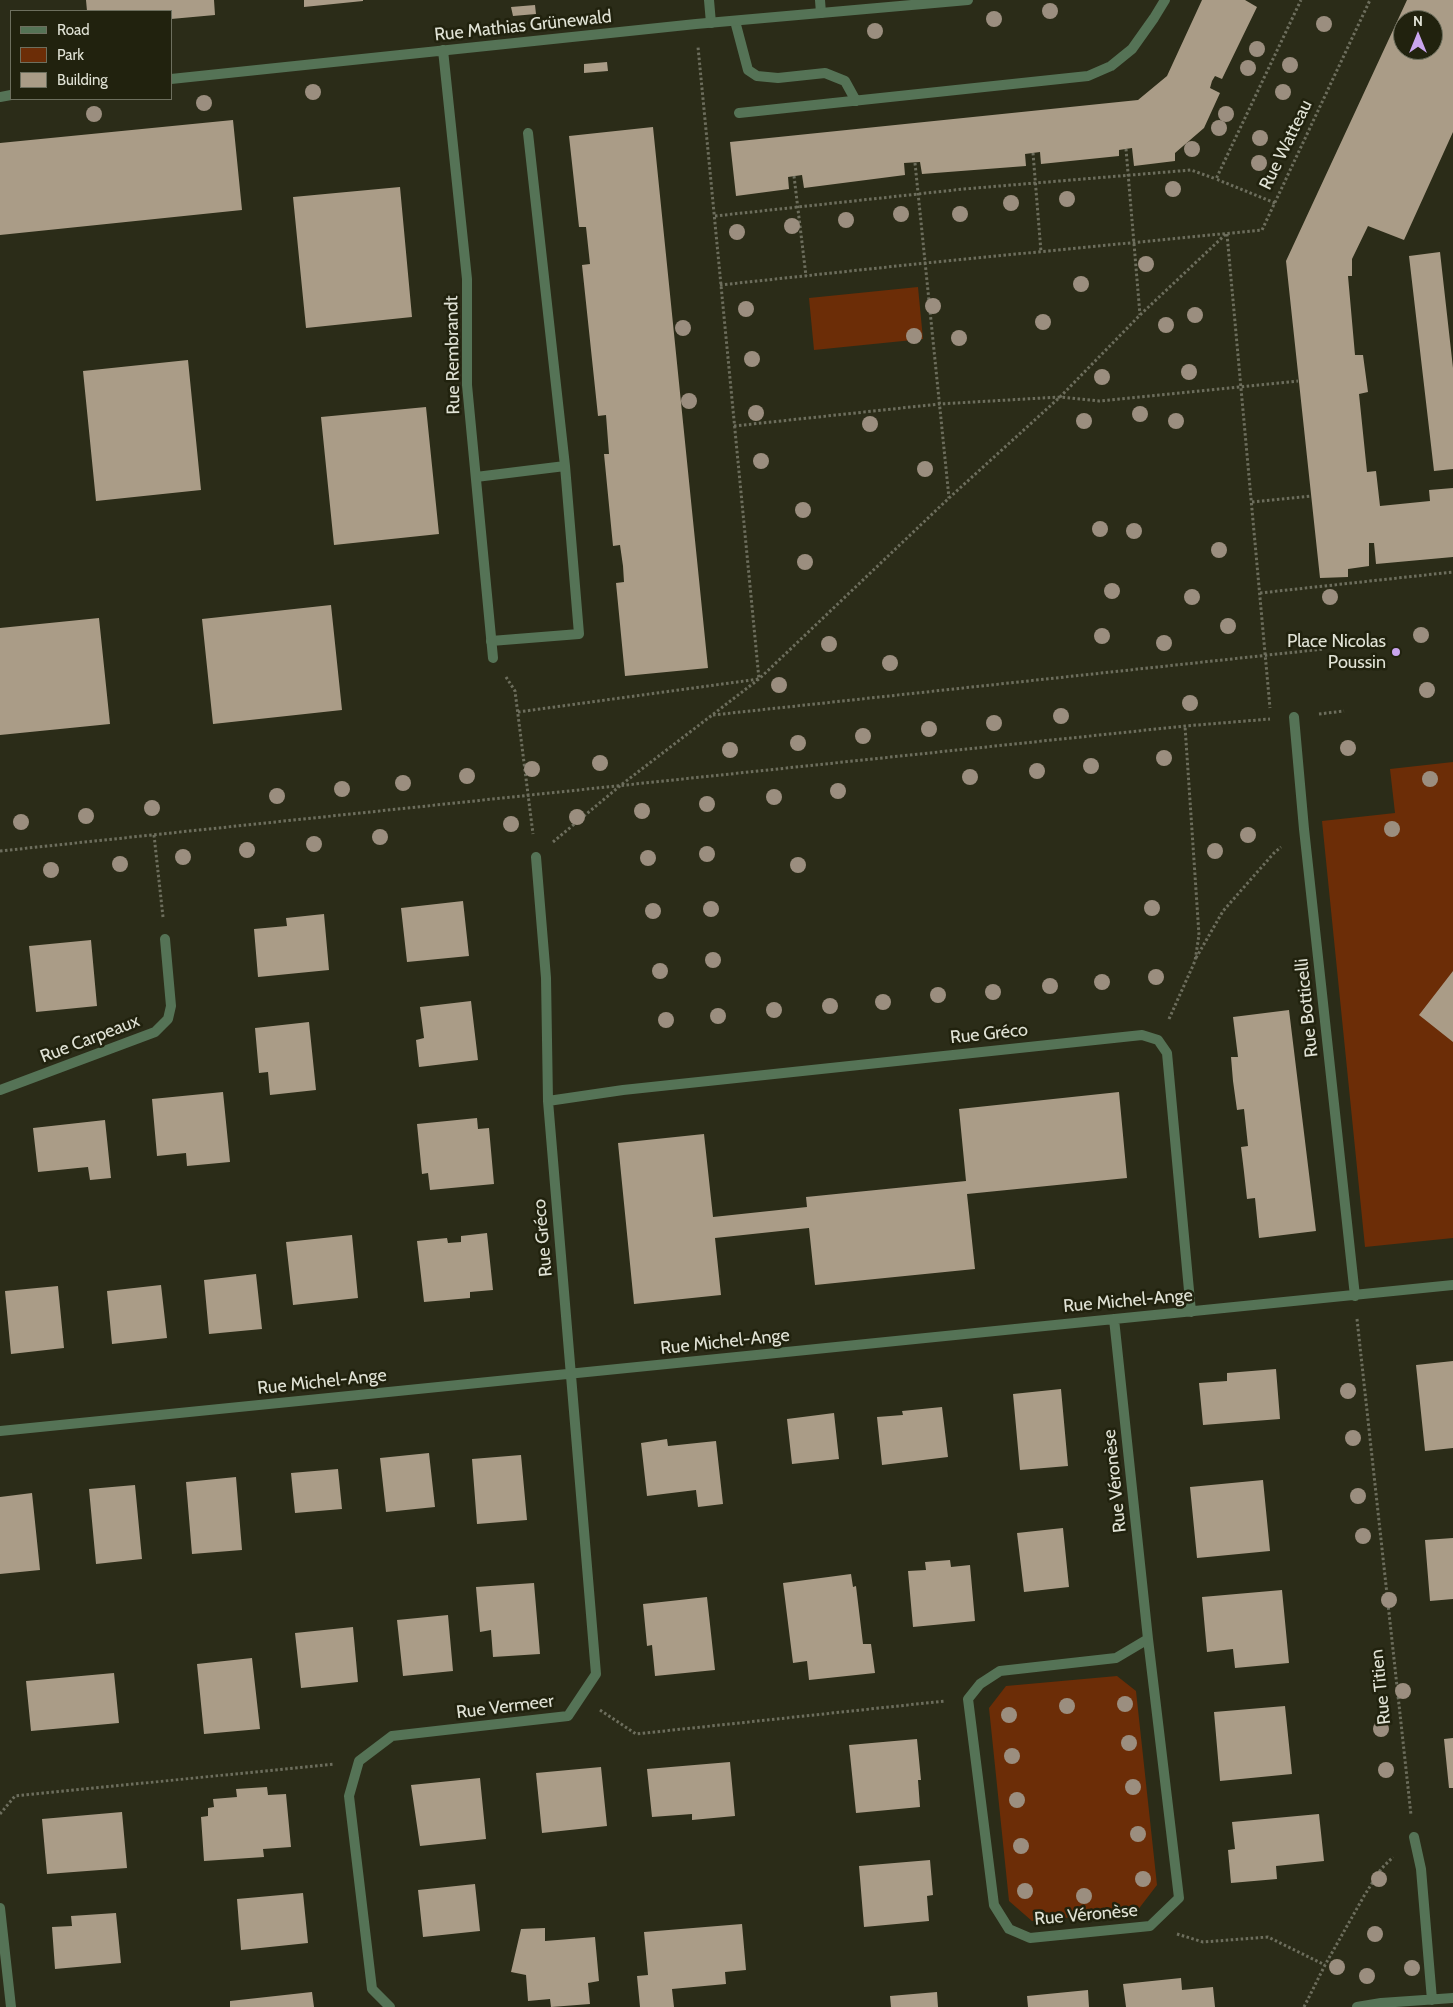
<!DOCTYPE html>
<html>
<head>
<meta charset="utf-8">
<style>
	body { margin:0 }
	#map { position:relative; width:1453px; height:2007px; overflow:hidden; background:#2b2c18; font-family:Cabin,sans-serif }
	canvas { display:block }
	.legend { position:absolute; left:10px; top:10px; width:162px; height:90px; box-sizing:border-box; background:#21220e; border:1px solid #6d6f5e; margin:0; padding:6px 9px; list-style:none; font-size:15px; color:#e0e2d5 }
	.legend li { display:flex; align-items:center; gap:10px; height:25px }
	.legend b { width:25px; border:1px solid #6d6f5e }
	.north { position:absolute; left:1393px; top:10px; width:50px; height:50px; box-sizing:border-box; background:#21220e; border:1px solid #6d6f5e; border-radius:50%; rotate:0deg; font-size:14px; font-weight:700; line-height:20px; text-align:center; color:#e0e2d5 }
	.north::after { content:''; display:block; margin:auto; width:18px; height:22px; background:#c9a5ee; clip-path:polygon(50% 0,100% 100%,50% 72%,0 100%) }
</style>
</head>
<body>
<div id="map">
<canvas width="1453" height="2007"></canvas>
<ul class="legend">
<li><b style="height:6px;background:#557356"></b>Road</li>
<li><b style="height:14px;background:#6c2d07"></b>Park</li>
<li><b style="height:14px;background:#aa9c87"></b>Building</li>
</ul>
<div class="north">N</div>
</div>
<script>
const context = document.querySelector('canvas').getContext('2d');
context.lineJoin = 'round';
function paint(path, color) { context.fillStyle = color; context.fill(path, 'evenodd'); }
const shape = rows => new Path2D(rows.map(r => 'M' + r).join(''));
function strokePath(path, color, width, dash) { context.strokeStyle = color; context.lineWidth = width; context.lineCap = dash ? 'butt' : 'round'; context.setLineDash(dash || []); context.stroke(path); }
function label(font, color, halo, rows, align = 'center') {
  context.font = font + ' Cabin,sans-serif'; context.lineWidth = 5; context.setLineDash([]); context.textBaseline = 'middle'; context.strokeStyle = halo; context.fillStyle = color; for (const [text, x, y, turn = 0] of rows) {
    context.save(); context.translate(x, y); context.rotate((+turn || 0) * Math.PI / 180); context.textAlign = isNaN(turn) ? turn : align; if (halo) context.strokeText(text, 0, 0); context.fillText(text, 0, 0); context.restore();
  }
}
const green = shape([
	[918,287,923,339,814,350,809,298],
	[1453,762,1453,1238,1365,1247,1322,821,1395,813,1390,769],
	[1117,1676,1136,1691,1157,1885,1137,1911,1032,1921,1009,1901,989,1708,1006,1686]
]);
const building = shape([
	[86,0,214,0,215,15,171,19,171,11,87,11],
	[304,0,363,0,363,1,304,7],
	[1202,0,1245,0,1257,7,1222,79,1215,76,1212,81,1210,88,1220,93,1204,128,1175,153,1175,161,1134,166,1132,148,1119,150,1119,156,1041,164,1040,152,1025,154,1026,166,922,174,920,162,904,163,905,175,804,188,802,175,788,177,789,189,736,196,730,142,1138,100,1167,76],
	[1407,0,1453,0,1453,132,1404,240,1368,226,1352,259,1352,276,1348,276,1355,355,1363,355,1368,392,1359,394,1367,472,1376,471,1380,506,1430,501,1429,490,1453,488,1453,557,1376,564,1374,543,1369,543,1369,566,1348,569,1348,577,1320,578,1286,261],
	[1403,20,1433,20,1433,50,1403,50],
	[535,5,536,14,513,16,511,7],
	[607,62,608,71,584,73,584,64],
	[233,120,242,210,0,235,0,143],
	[653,127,708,668,625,676,616,583,624,582,623,566,620,545,613,546,604,454,609,454,606,415,598,416,582,265,590,264,586,227,579,227,569,136],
	[400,187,412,317,306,328,293,197],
	[1440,252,1453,368,1453,469,1434,471,1409,256],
	[188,360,201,490,96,501,83,371],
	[426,407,439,534,334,545,321,417],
	[331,605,342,710,213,724,202,619],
	[99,618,110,724,0,735,0,628],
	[463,901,469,956,407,962,401,908],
	[324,914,329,970,258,977,254,929,287,926,286,918],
	[91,940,97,1006,36,1012,29,946],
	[1453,971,1453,1042,1419,1015],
	[471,1001,478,1060,419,1067,416,1040,424,1038,420,1007],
	[1289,1010,1316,1231,1259,1238,1255,1198,1247,1199,1244,1172,1241,1147,1248,1146,1244,1109,1237,1110,1233,1081,1231,1057,1238,1057,1233,1017],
	[309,1022,316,1090,270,1095,268,1072,259,1073,255,1028],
	[223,1092,230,1162,187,1166,186,1153,157,1156,152,1099],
	[1119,1092,1127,1178,967,1194,975,1269,815,1285,809,1228,715,1238,721,1295,634,1304,618,1143,704,1134,713,1217,807,1207,806,1197,966,1181,959,1109],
	[477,1118,478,1129,489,1128,494,1184,430,1190,428,1173,422,1174,417,1124],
	[105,1120,111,1178,90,1180,88,1167,38,1172,33,1128],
	[487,1233,493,1290,470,1292,470,1298,424,1302,417,1241,447,1238,448,1243,461,1242,461,1236],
	[352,1235,358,1298,293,1305,286,1242],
	[256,1274,262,1329,209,1334,204,1280],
	[161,1285,167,1338,112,1344,107,1291],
	[58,1286,64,1348,11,1354,5,1291],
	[1453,1361,1453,1448,1425,1451,1416,1365],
	[1276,1369,1280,1419,1203,1425,1199,1383,1227,1381,1227,1373],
	[1061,1389,1068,1466,1020,1470,1013,1394],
	[942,1407,948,1457,882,1465,877,1417,903,1415,902,1411],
	[834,1413,839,1459,792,1464,787,1419],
	[667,1439,668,1446,716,1441,723,1504,698,1507,696,1490,647,1496,641,1443],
	[429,1453,435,1507,386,1512,380,1458],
	[521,1455,527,1520,477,1524,472,1459],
	[338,1469,342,1509,295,1513,291,1473],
	[236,1477,242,1550,192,1554,186,1482],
	[1263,1480,1270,1551,1197,1558,1190,1487],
	[135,1485,142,1559,96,1564,89,1489],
	[32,1493,40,1570,0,1574,0,1497],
	[1063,1528,1069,1587,1024,1592,1017,1533],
	[1453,1538,1453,1599,1430,1601,1425,1540],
	[950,1560,951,1567,970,1565,975,1621,913,1627,908,1571,926,1570,925,1562],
	[851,1574,853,1587,856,1586,863,1644,871,1644,875,1673,809,1680,807,1661,793,1663,783,1583],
	[534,1583,540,1654,493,1657,491,1630,480,1632,476,1587],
	[1282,1590,1289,1663,1235,1668,1233,1649,1207,1652,1202,1597],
	[707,1597,715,1670,655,1676,652,1645,647,1646,643,1604],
	[448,1615,453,1671,403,1676,397,1620],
	[353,1627,358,1682,301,1688,295,1633],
	[252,1658,260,1729,204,1734,197,1664],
	[114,1673,119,1723,31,1731,26,1681],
	[1285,1706,1292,1774,1220,1781,1214,1712],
	[1453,1738,1453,1788,1449,1788,1444,1739],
	[917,1739,921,1780,918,1780,920,1807,856,1813,849,1745],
	[730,1762,735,1816,692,1820,692,1814,652,1817,647,1769],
	[601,1767,607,1826,542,1833,536,1773],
	[480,1778,486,1839,420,1846,411,1785],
	[267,1787,268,1795,286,1794,291,1847,263,1849,264,1857,204,1861,201,1817,208,1816,208,1808,214,1807,213,1799,237,1797,236,1789],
	[122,1812,127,1868,47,1874,42,1819],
	[1319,1814,1324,1861,1276,1866,1277,1879,1231,1883,1228,1850,1235,1849,1232,1822],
	[930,1860,933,1895,927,1896,929,1921,864,1927,859,1866],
	[475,1884,480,1931,423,1937,418,1890],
	[303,1893,308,1943,241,1950,237,1899],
	[116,1913,121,1963,55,1969,52,1927,72,1926,71,1916],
	[742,1924,746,1970,725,1972,726,1984,672,1989,674,2007,640,2007,637,1976,648,1975,644,1932],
	[545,1928,545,1941,595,1937,599,1981,588,1983,590,2004,551,2007,550,1999,528,2001,526,1975,511,1972,521,1929],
	[1181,1978,1182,1990,1213,1987,1215,2007,1126,2007,1123,1984],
	[1088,1990,1089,2007,1028,2007,1027,1996],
	[312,1992,314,2007,230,2007,230,2001],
	[937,1992,938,2007,891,2007,890,1996]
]);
const path = shape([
	[1126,149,1140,315],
	[1033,153,1041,252],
	[915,163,949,498],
	[794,176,806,276],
	[1275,203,1216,179,1301,0],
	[715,216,964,189,1191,170,1216,179],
	[1227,234,1270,708],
	[720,285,925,263,1262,230,1370,0],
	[734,426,939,404,1060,397,1099,401,1298,381],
	[1252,502,1311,496],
	[1260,593,1453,572],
	[506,677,515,691,533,834],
	[518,712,759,679,698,47],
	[1319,714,1344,711],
	[713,715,1324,649],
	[154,835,163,917],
	[553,842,621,785,759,679,949,498,1060,397,1140,315,1227,233],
	[0,851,1185,726,1270,719],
	[1196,958,1223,911,1274,853,1281,847],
	[1169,1019,1195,961,1199,935,1185,726],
	[1357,1319,1411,1815],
	[600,1710,636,1734,945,1701],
	[0,1814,15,1796,334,1764],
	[1177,1934,1203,1942,1268,1937,1325,1965],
	[1304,2007,1325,1965,1364,1896,1381,1869,1393,1857]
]);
const lane = shape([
	[709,0,711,23],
	[820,0,821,13],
	[735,21,748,70,757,76,778,78,825,73,845,81,856,101],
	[739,113,1088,76,1111,66,1132,49,1154,18,1165,0],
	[476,477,565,466],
	[491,641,579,634,565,466,528,133]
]);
const street = shape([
	[443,50,467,279,467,385,493,658],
	[171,79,696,24,968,0],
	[0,97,11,95],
	[1294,717,1304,829,1355,1296],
	[0,1090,155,1032,168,1019,171,1006,165,939],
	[548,1101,623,1090,1142,1035,1158,1040,1167,1053,1191,1312],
	[1114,1319,1148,1639,1179,1898,1150,1926,1030,1938,1009,1929,994,1905,968,1699,980,1684,1000,1671,1116,1658,1148,1639],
	[0,1431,1453,1285],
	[1414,1837,1421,1869,1432,2000],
	[0,1908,11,2007],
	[390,2007,372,1989,349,1796,359,1761,392,1736,568,1716,596,1674,548,1101,546,978,536,857],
	[1357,2007,1381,2003,1453,1998]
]);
const trees = [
	[1050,11],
	[994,19],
	[1324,24],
	[875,31],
	[1257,49],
	[1290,65],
	[1248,68],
	[313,92],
	[1283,92],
	[204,103],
	[94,114],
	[1226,114],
	[1219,128],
	[1260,138],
	[1192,149],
	[1259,163],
	[1173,189],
	[1067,199],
	[1011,203],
	[901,214],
	[960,214],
	[846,220],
	[792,226],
	[737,232],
	[1146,264],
	[1081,284],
	[933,306],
	[746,309],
	[1195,315],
	[1043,322],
	[1166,325],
	[683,328],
	[914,336],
	[959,338],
	[752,359],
	[1189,372],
	[1102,377],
	[689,401],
	[756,413],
	[1140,414],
	[1084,421],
	[1176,421],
	[870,424],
	[761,461],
	[925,469],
	[803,510],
	[1100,529],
	[1134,531],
	[1219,550],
	[805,562],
	[1112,591],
	[1192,597],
	[1330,597],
	[1228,626],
	[1421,635],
	[1102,636],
	[1164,643],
	[829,644],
	[890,663],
	[779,685],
	[1427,690],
	[1190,703],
	[1061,716],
	[994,723],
	[929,729],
	[863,736],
	[798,743],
	[1348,748],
	[730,750],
	[1164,758],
	[600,763],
	[1091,766],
	[532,769],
	[1037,771],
	[467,776],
	[970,777],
	[1430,779],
	[403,783],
	[342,789],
	[838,791],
	[277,796],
	[774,797],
	[707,804],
	[152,808],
	[642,811],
	[86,816],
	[577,817],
	[21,822],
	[511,824],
	[1392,829],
	[1248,835],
	[380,837],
	[314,844],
	[247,850],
	[1215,851],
	[707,854],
	[183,857],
	[648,858],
	[120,864],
	[798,865],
	[51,870],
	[1152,908],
	[711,909],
	[653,911],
	[713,960],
	[660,971],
	[1156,977],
	[1102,982],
	[1050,986],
	[993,992],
	[938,995],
	[883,1002],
	[830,1006],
	[774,1010],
	[718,1016],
	[666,1020],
	[1348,1391],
	[1353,1438],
	[1358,1496],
	[1363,1536],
	[1389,1600],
	[1403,1691],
	[1125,1704],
	[1067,1706],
	[1009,1715],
	[1381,1729],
	[1129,1743],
	[1012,1756],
	[1386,1770],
	[1133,1787],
	[1017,1800],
	[1138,1834],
	[1021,1846],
	[1143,1879],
	[1379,1879],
	[1025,1891],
	[1084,1896],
	[1375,1934],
	[1337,1967],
	[1412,1968],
	[1367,1976]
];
const markers = [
	[1396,652,5,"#c9a5ee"]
];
const streetNames = [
	["Rue Mathias Grünewald",523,26,-6],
	["Rue Watteau",1286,145,-64],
	["Rue Rembrandt",453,355,-91],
	["Rue Botticelli",1307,1008,-96],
	["Rue Gréco",989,1034,-6],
	["Rue Carpeaux",90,1039,-21],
	["Rue Gréco",543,1238,-95],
	["Rue Michel-Ange",1128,1301,-5],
	["Rue Michel-Ange",725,1342,-6],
	["Rue Michel-Ange",322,1382,-6],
	["Rue Véronèse",1115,1481,-96],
	["Rue Titien",1381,1687,-96],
	["Rue Vermeer",505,1707,-7],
	["Rue Véronèse",1086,1915,-5]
];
const poiNames = [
	["Place Nicolas",1386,642],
	["Poussin",1386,663]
];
paint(green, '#6c2d07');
paint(building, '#aa9c87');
strokePath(path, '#6d6e5d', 3, [2.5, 2.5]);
strokePath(lane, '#557356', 10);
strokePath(street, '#557356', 10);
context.fillStyle = '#9b8e7f';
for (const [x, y] of trees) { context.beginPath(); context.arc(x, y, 8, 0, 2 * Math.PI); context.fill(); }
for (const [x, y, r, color] of markers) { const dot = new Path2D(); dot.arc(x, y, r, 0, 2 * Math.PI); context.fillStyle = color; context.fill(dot); strokePath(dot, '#21220e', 2); }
label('18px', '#e0e2d5', '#21220e', streetNames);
label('18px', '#e0e2d5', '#21220e', poiNames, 'right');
</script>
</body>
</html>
